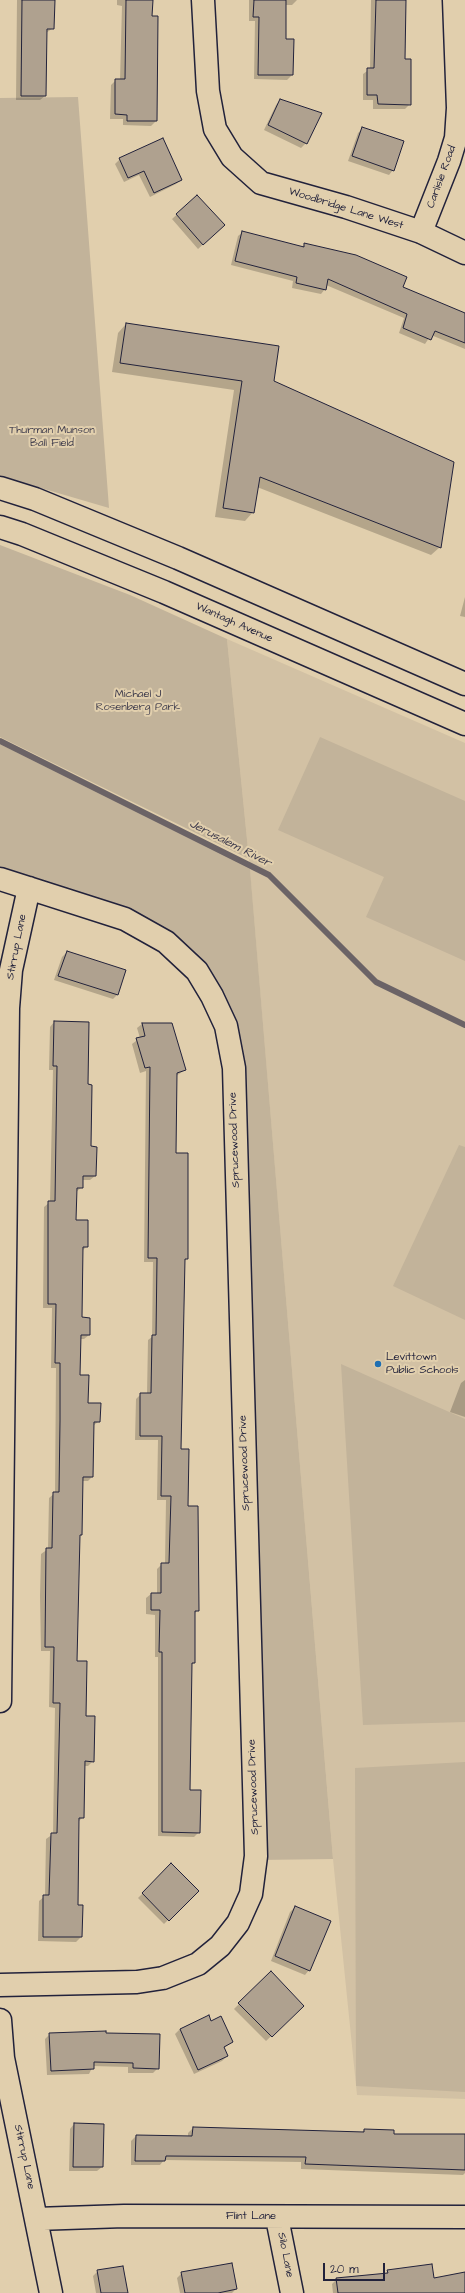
<!DOCTYPE html>
<html>
<head>
<meta charset="utf-8">
<style>
	body { margin:0 }
	#map { position:relative; width:465px; height:2293px; overflow:hidden; background:#e1cfad; font-family:"Architects Daughter",sans-serif }
	canvas { display:block }
	.scale { position:absolute; left:323px; top:2263px; width:62px; height:18px; box-sizing:border-box; border:2px solid #22223b; border-top:0; padding-left:5px; font-size:12px; line-height:14px; white-space:nowrap; color:#22223b; -webkit-text-stroke:3px #e1cfad; paint-order:stroke }
</style>
</head>
<body>
<div id="map">
<canvas width="465" height="2293"></canvas>
<div class="scale">20 m</div>
</div>
<script>
const context = document.querySelector('canvas').getContext('2d');
context.lineJoin = 'round';
function paint(path, color) { context.fillStyle = color; context.fill(path, 'evenodd'); }
const shape = rows => new Path2D(rows.map(r => 'M' + r).join(''));
function strokePath(path, color, width, dash) { context.strokeStyle = color; context.lineWidth = width; context.lineCap = dash ? 'butt' : 'round'; context.setLineDash(dash || []); context.stroke(path); }
function label(font, color, halo, rows, align = 'center') {
  context.font = font + ' "Architects Daughter",sans-serif'; context.lineWidth = 4; context.setLineDash([]); context.textBaseline = 'middle'; context.strokeStyle = halo; context.fillStyle = color; for (const [text, x, y, turn = 0] of rows) {
    context.save(); context.translate(x, y); context.rotate((+turn || 0) * Math.PI / 180); context.textAlign = isNaN(turn) ? turn : align; if (halo) context.strokeText(text, 0, 0); context.fillText(text, 0, 0); context.restore();
  }
}
const built = shape([
	[227,639,465,743,465,2099,357,2095,333,1859,249,859]
]);
const green = shape([
	[78,97,109,508,0,476,0,98],
	[0,545,130,595,227,639,249,859,0,737],
	[320,737,465,801,465,961,366,917,384,877,278,830],
	[0,744,250,869,333,1859,259,1860,236,1065,191,961,0,869],
	[459,1145,465,1147,465,1320,393,1286],
	[341,1364,465,1419,465,1722,363,1725],
	[465,1762,465,2092,356,2086,355,1768]
]);
const shadow = shape([
	[17,0,54,0,53,28,46,33,45,96,40,100,16,100],
	[117,0,151,0,156,121,151,126,123,125,123,119,110,119,111,85,116,80,120,80,122,6,117,5],
	[249,0,297,0,292,5,285,5,285,40,292,75,287,80,254,79,255,21,249,21],
	[371,0,405,0,404,60,410,104,405,109,373,109,373,100,363,100,363,74,370,69],
	[280,100,306,143,301,148,264,130,276,105],
	[363,128,393,170,389,175,348,161,358,133],
	[120,159,181,180,176,184,150,197,139,175,124,182,115,164],
	[197,196,219,230,198,249,172,219],
	[243,232,302,247,305,244,465,314,465,349,431,335,425,344,399,333,404,318,326,285,325,289,321,294,292,288,293,281,231,265,238,236],
	[126,324,273,381,440,547,431,555,257,487,253,512,245,521,215,517,234,390,112,372,118,333],
	[465,597,465,617,460,616],
	[67,952,117,995,113,999,54,980,62,957],
	[54,1022,87,1085,90,1147,95,1176,90,1180,82,1180,82,1187,76,1192,75,1221,87,1246,82,1251,81,1318,89,1335,84,1339,80,1339,79,1376,87,1404,99,1421,93,1426,92,1477,88,1481,82,1481,81,1534,79,1536,76,1662,93,1761,88,1766,83,1766,83,1817,78,1822,77,1906,81,1937,76,1942,38,1941,39,1901,45,1896,46,1839,53,1834,55,1708,49,1707,50,1651,41,1651,40,1596,41,1554,48,1549,49,1498,55,1493,56,1368,51,1368,52,1308,43,1308,44,1207,50,1202,53,1070,49,1070,50,1027],
	[142,1024,172,1024,185,1070,176,1076,175,1154,187,1258,184,1262,180,1450,198,1610,194,1614,194,1663,191,1665,189,1791,199,1832,194,1837,158,1836,158,1657,155,1657,155,1615,146,1614,146,1598,151,1594,157,1594,157,1569,162,1564,165,1564,166,1500,157,1500,158,1440,135,1440,136,1399,141,1394,147,1394,148,1340,152,1337,153,1262,144,1262,146,1071,140,1073,132,1044,140,1038,137,1028],
	[465,1380,465,1417,450,1412,461,1383],
	[171,1865,197,1891,164,1924,138,1898],
	[295,1907,309,1970,305,1975,271,1961,290,1912],
	[270,1973,303,2006,266,2041,234,2009],
	[208,2016,210,2022,232,2042,224,2048,227,2056,222,2061,194,2074,175,2034,180,2029],
	[50,2034,105,2034,158,2068,153,2073,128,2073,128,2067,93,2066,89,2074,47,2075,45,2039],
	[74,2124,102,2167,97,2171,69,2171,70,2129],
	[193,2128,362,2132,364,2130,393,2134,465,2135,465,2173,463,2175,301,2169,301,2162,164,2160,160,2165,131,2165,131,2141,136,2136,188,2137,188,2133],
	[98,2271,127,2293,96,2293,93,2276],
	[388,2271,433,2279,465,2273,465,2293,333,2293,332,2284,337,2279,384,2275],
	[182,2273,236,2289,232,2293,180,2293,177,2278]
]);
const stream = shape([
	[0,741,269,875,376,982,465,1025]
]);
const building = shape([
	[22,0,55,0,54,29,47,29,46,96,21,96,22,0],
	[126,0,153,0,152,16,158,16,157,121,127,121,127,115,115,114,115,79,125,79,126,0],
	[254,0,286,0,286,39,294,39,293,75,258,75,259,17,253,17,254,0],
	[376,0,406,0,405,59,411,59,411,105,378,104,377,95,367,95,367,68,374,68,376,0],
	[280,99,322,113,307,144,268,125,280,99],
	[362,127,404,141,394,171,352,156,362,127],
	[163,138,182,180,154,193,144,171,128,178,119,158,163,138],
	[197,195,225,225,203,245,176,214,197,195],
	[242,231,304,247,304,243,356,255,407,277,403,287,465,313,465,343,435,331,431,340,403,328,407,314,328,279,326,290,296,283,297,277,235,261,242,231],
	[126,323,279,346,274,381,454,462,441,548,260,477,254,513,223,508,242,381,120,363,126,323],
	[67,951,126,970,118,995,58,976,67,951],
	[54,1021,89,1022,88,1084,92,1085,91,1146,97,1147,96,1176,83,1176,83,1188,77,1188,76,1220,88,1220,88,1247,83,1247,82,1317,90,1318,90,1335,81,1335,80,1375,89,1375,88,1403,101,1403,100,1422,94,1422,93,1477,83,1477,82,1535,80,1535,77,1661,87,1661,86,1716,95,1716,94,1762,85,1761,84,1818,79,1818,78,1905,83,1905,82,1937,43,1937,43,1895,49,1895,51,1833,57,1833,60,1703,53,1703,54,1647,45,1647,46,1548,52,1548,53,1492,59,1492,60,1421,60,1363,55,1363,56,1304,48,1304,48,1201,55,1201,57,1066,53,1066,54,1021],
	[142,1023,172,1023,186,1070,177,1073,176,1153,188,1153,188,1259,185,1259,181,1449,189,1449,188,1506,198,1506,199,1611,195,1611,195,1663,192,1663,190,1790,201,1790,200,1833,162,1832,162,1652,159,1652,160,1610,151,1610,151,1593,161,1593,161,1563,169,1563,171,1496,161,1496,162,1436,140,1436,140,1393,151,1393,152,1335,156,1335,157,1258,148,1258,150,1067,145,1068,136,1038,145,1036,142,1023],
	[171,1863,199,1891,169,1921,142,1893,171,1863],
	[295,1906,331,1921,310,1971,275,1956,295,1906],
	[271,1971,304,2006,272,2037,238,2003,271,1971],
	[209,2015,211,2021,221,2016,233,2042,224,2047,228,2056,198,2070,180,2029,209,2015],
	[106,2031,106,2033,160,2034,159,2069,133,2068,133,2063,94,2062,94,2069,51,2071,49,2033,106,2031],
	[74,2123,104,2124,103,2167,73,2167,74,2123],
	[193,2127,364,2132,364,2129,394,2130,394,2134,465,2134,465,2170,305,2164,306,2157,166,2156,165,2161,135,2161,136,2135,192,2136,193,2127],
	[232,2263,237,2289,218,2293,185,2293,181,2272,232,2263],
	[432,2264,434,2278,465,2272,465,2293,338,2293,336,2278,388,2273,387,2270,432,2264],
	[123,2266,128,2293,101,2293,97,2270,123,2266]
]);
const minor = shape([
	[203,0,208,91,215,129,232,157,261,183,346,207,421,232,465,253],
	[421,232,449,161,456,138,458,108,454,0],
	[0,879,125,919,166,942,197,971,212,996,226,1026,234,1068,256,1856,251,1894,238,1923,220,1946,198,1964,163,1978,137,1982,0,1985],
	[0,1701,8,1008,11,970,29,888],
	[0,2020,3,2058,51,2293],
	[277,2218,292,2293],
	[36,2219,124,2216,465,2217]
]);
const secondary = shape([
	[0,488,35,499,178,558,465,684],
	[0,527,22,534,164,592,465,724]
]);
const markers = [
	[378,1364,4,"#1f6fb2"]
];
const streetNames = [
	["Carlisle Road",442,177,-70],
	["Woodbridge Lane West",346,209,17],
	["Wantagh Avenue",234,623,24],
	["Stirrup Lane",17,947,-79],
	["Sprucewood Drive",235,1140,-92],
	["Sprucewood Drive",245,1463,-92],
	["Sprucewood Drive",254,1787,-92],
	["Stirrup Lane",24,2157,78],
	["Flint Lane",251,2217],
	["Silo Lane",285,2255,79]
];
const parkNames = [
	["Thurman Munson",52,431],
	["Ball Field",52,444],
	["Michael J",138,695],
	["Rosenberg Park",138,708]
];
const poiNames = [
	["Levittown",386,1358],
	["Public Schools",386,1371]
];
const waterNames = [
	["Jerusalem River",230,844,27]
];
paint(built, '#d2c1a4');
paint(green, '#c2b39a');
paint(shadow, '#0003');
strokePath(stream, '#6b6366', 6);
paint(building, '#afa18f');
strokePath(building, '#22223b', 1);
strokePath(minor, '#22223b', 25);
strokePath(secondary, '#22223b', 25);
strokePath(minor, '#e1cfad', 22);
strokePath(secondary, '#e1cfad', 22);
for (const [x, y, r, color] of markers) { const dot = new Path2D(); dot.arc(x, y, r, 0, 2 * Math.PI); context.fillStyle = color; context.fill(dot); strokePath(dot, '#e1cfad', 1.5); }
label('11px', '#22223b', '#e1cfad', streetNames);
label('11px', '#423f4e', '#e1cfad', parkNames);
label('11px', '#22223b', '#e1cfad', poiNames, 'left');
label('italic 12px', '#403d4d', '#e1cfad', waterNames);
</script>
</body>
</html>
